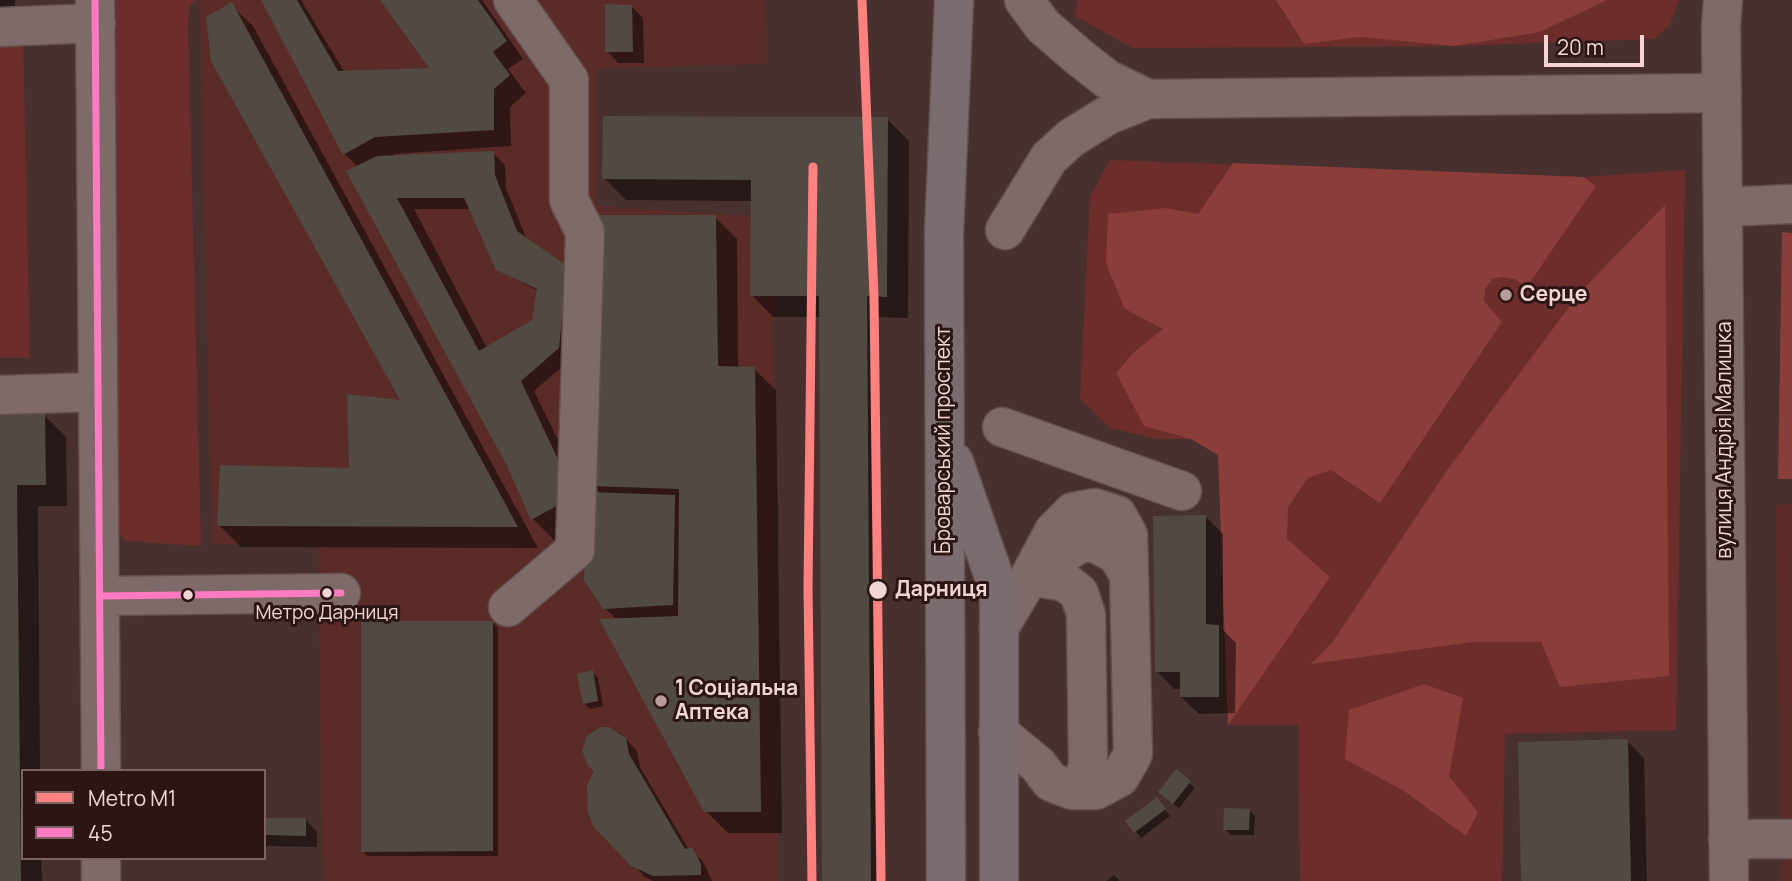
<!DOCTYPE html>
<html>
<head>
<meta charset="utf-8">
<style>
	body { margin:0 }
	#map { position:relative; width:1792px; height:881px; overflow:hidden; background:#48302e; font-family:Manrope,sans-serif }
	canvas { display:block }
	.legend { position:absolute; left:21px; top:769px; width:245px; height:91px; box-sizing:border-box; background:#2b1615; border:2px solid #7b6361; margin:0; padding:9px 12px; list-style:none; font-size:21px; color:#f3d6d3 }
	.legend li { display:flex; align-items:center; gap:14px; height:35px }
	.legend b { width:35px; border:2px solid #7b6361 }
	.scale { position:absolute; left:1544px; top:35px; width:100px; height:32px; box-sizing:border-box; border:4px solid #f3d6d3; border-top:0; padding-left:9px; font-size:21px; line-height:24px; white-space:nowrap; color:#f3d6d3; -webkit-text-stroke:5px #2b1615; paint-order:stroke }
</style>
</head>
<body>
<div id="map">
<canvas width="1792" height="881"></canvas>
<ul class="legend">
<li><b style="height:9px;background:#ff8280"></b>Metro M1</li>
<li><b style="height:9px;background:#fe7ac1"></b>45</li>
</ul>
<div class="scale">20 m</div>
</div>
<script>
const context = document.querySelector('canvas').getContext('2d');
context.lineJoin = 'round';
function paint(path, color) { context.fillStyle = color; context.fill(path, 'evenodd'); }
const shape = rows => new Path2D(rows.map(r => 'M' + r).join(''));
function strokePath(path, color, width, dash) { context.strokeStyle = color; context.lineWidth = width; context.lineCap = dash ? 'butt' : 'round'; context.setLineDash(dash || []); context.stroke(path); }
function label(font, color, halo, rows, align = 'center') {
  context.font = font + ' Manrope,sans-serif'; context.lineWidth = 6; context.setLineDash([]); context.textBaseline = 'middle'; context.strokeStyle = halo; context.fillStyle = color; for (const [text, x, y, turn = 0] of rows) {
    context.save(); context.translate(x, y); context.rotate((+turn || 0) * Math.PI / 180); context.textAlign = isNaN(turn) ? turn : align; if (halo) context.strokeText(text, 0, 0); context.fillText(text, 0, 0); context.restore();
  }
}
const built = shape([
	[200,0,765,0,767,64,597,68,596,206,750,216,750,296,773,296,778,881,323,881,318,546,212,544],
	[1792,504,1792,881,1781,881,1776,505]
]);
const green = shape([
	[116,0,196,0,189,6,188,29,201,546,125,541,116,528],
	[1077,0,1679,0,1670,25,1654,39,1454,46,1133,48,1075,16],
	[23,36,30,358,0,358,0,37],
	[1110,160,1583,177,1685,170,1676,730,1505,734,1502,881,1300,881,1298,725,1228,725,1218,455,1191,439,1157,439,1110,428,1080,399,1090,196]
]);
const forest = shape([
	[1276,0,1607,0,1540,32,1454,46,1360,37,1304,44],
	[1233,163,1583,177,1596,186,1526,288,1515,279,1502,277,1492,279,1485,289,1484,301,1502,322,1380,503,1331,470,1308,478,1288,507,1287,539,1330,577,1228,725,1218,455,1191,439,1144,426,1116,373,1134,352,1163,329,1125,309,1106,264,1108,214,1166,208,1198,214],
	[1665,205,1669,676,1560,687,1541,642,1473,642,1311,664,1332,643,1448,469,1582,290],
	[1782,232,1792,233,1792,479,1778,479],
	[1424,684,1463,698,1449,776,1478,812,1466,836,1404,791,1345,759,1349,710]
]);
const shadow = shape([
	[0,0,15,0,15,32,0,32],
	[263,0,301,0,345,73,432,69,382,0,482,0,523,59,508,69,526,93,510,107,511,146,394,154,394,157,493,153,505,165,506,188,527,240,566,268,570,360,534,391,586,497,581,526,554,540,533,519,358,167,344,153],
	[414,209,470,209,497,269,538,291,533,321,487,348],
	[231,5,253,26,538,548,241,547,219,525,351,470,403,402],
	[631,6,643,18,644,63,618,63,607,51],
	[887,119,909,141,908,318,871,317,876,881,824,881,821,317,773,317,752,295,752,201,626,200,604,178],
	[715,217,737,239,738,368,754,369,776,390,782,833,728,833,706,811,617,620,604,607,601,494,592,485],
	[44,415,66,437,67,506,38,506,40,771,23,771,23,858,41,858,42,881,0,881,0,416],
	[1206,517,1223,534,1223,630,1236,643,1235,713,1199,714,1181,697,1182,689,1174,689,1157,671],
	[492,622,498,628,498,856,368,856,362,851],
	[592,672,598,678,603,706,590,709,584,703],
	[601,729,620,733,637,751,640,767,689,850,703,861,712,881,653,881,645,877,596,826,596,771],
	[1627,741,1644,758,1647,881,1522,881],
	[1176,771,1195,788,1179,808,1165,797],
	[1162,805,1170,816,1141,838,1128,821],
	[1250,811,1255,816,1254,835,1231,835,1225,829],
	[264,820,306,820,317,832,317,847,264,846],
	[1114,875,1120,881,1106,881]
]);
const building = shape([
	[261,0,297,0,338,71,429,68,380,0,478,0,507,41,493,52,510,75,494,89,494,130,375,137,343,155],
	[232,2,518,527,217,526,220,465,349,468,347,394,400,400,211,61,206,17],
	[605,4,632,5,633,52,605,52],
	[603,116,888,117,887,297,867,296,871,881,822,881,819,296,750,296,751,180,602,179],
	[494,151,495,175,517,231,567,266,559,348,521,381,565,474,560,504,531,520,506,464,346,171,377,156],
	[397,198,464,198,496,270,537,289,532,320,479,351],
	[593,215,716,215,718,366,755,367,761,812,704,812,599,619,678,616,679,489,590,486],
	[45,413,46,485,17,485,21,881,0,881,0,414],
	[587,492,675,495,673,605,603,609,584,580],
	[1206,515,1206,624,1219,625,1219,697,1180,697,1180,672,1155,672,1153,516],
	[361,621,493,621,493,851,361,852],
	[593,670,598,701,583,704,577,674],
	[601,727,609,727,626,738,629,754,685,849,692,847,701,864,701,875,653,876,631,866,594,827,588,813,587,785,594,771,588,766,582,750,587,736],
	[1628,739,1631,881,1521,881,1518,742],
	[1176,769,1191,781,1173,804,1158,792],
	[1157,797,1166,809,1134,833,1125,821],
	[1224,808,1250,809,1249,830,1223,830],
	[264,818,306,818,306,836,264,835]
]);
const minor = shape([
	[95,0,101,771],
	[1024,0,1043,26,1079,57,1107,79,1148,99],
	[1723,0,1721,26,1729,881],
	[0,27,96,23],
	[1723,207,1792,204],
	[1005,230,1049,158,1071,138,1108,115,1148,99,1722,93],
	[0,395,98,392],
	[1002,427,1182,491],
	[100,596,341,593],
	[508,607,575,550,585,232,569,200,569,80,513,0],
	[998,732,1038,765,1051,782,1072,790,1096,790,1120,777,1133,754,1129,574,1116,554,1095,543,1080,543,1030,576,999,628],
	[1072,790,1084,779,1088,765,1086,614,1079,593,1065,582,1030,576,1054,531,1073,512,1095,508,1117,515,1128,535,1129,574],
	[1728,839,1792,839],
	[101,858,101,881]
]);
const major = shape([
	[954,462,999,591,999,881],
	[946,881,944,233,954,0]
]);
const bus1 = shape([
	[95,0,101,771],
	[100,596,341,593]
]);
const metro1 = shape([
	[862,0,874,296,881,881],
	[812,881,808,587,813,167]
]);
const markers = [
	[1506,295,7,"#b79c99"],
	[878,590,10,"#f3d6d3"],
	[327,593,6,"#f3d6d3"],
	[188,595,6,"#f3d6d3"],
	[661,701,7,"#b79c99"]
];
const busNames = [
	["Метро Дарниця",327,614]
];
const poiNames = [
	["Серце",1520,295],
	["1 Соціальна",675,689],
	["Аптека",675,713]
];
const streetNames = [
	["Броварський проспект",944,440,-90],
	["вулиця Андрія Малишка",1725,440,-90]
];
const stopNames = [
	["Дарниця",895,590]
];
paint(built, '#5b2b28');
paint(green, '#6d2d2b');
paint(forest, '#8b3d3a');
paint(shadow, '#0007');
paint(building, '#504a43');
strokePath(minor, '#634f4d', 41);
strokePath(major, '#634f4d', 41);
strokePath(minor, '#7e6a69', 38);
strokePath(major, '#7b6c6f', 38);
strokePath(bus1, '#fe7ac1', 7);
strokePath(metro1, '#ff8280', 9);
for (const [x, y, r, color] of markers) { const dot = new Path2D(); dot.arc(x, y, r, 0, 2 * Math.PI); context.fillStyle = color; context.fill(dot); strokePath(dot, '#2b1615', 2.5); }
label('19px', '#f3d6d3', '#2b1615', busNames);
label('bold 21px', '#f3d6d3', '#2b1615', poiNames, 'left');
label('21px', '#f3d6d3', '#2b1615', streetNames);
label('bold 21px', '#f3d6d3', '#2b1615', stopNames, 'left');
</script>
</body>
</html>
